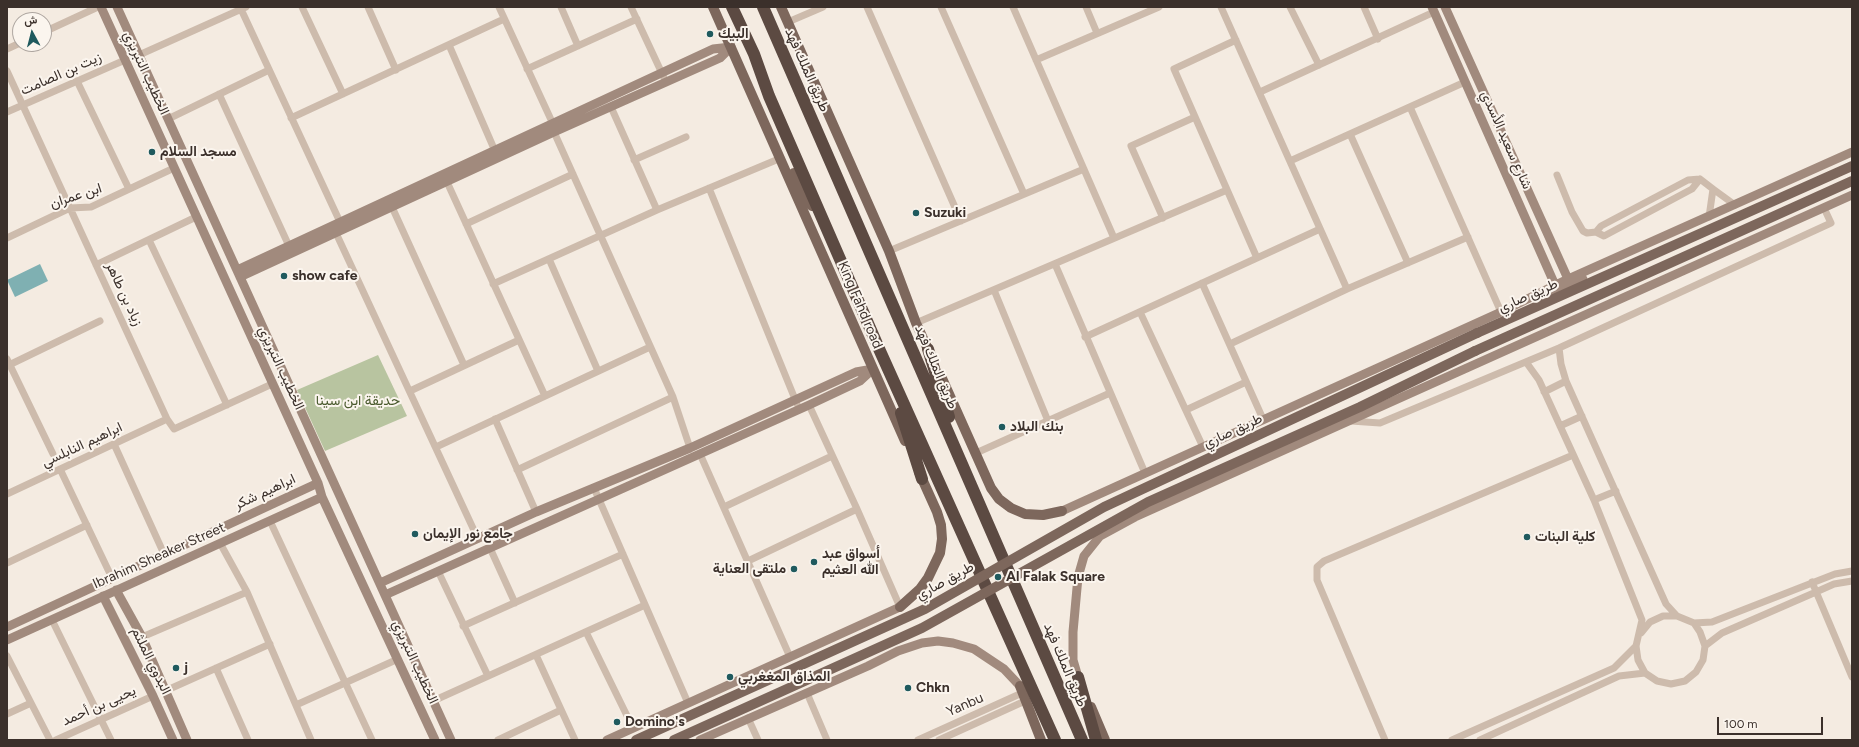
<!DOCTYPE html>
<html>
<head>
<meta charset="utf-8">
<style>
	body { margin:0 }
	#map { position:relative; width:1859px; height:747px; overflow:hidden; background:#f4ebe1; font-family:Figtree,Vazirmatn,sans-serif }
	canvas { display:block }
	.frame { position:absolute; inset:0; border:8px solid #3b302b; pointer-events:none }
	.north { position:absolute; left:12px; top:12px; width:40px; height:40px; box-sizing:border-box; background:#fbf5ee; border:1px solid #aea6a0; border-radius:50%; rotate:353deg; font-size:11px; font-weight:700; line-height:16px; text-align:center; color:#3b302b }
	.north::after { content:''; display:block; margin:auto; width:14px; height:18px; background:#1f5a5e; clip-path:polygon(50% 0,100% 100%,50% 72%,0 100%) }
	.scale { position:absolute; left:1717px; top:717px; width:106px; height:18px; box-sizing:border-box; border:2px solid #3b302b; border-top:0; padding-left:5px; font-size:12px; line-height:14px; white-space:nowrap; color:#3b302b; -webkit-text-stroke:3px #fbf5ee; paint-order:stroke }
</style>
</head>
<body>
<div id="map">
<canvas width="1859" height="747"></canvas>
<div class="frame"></div>
<div class="north">ش</div>
<div class="scale">100 m</div>
</div>
<script>
const context = document.querySelector('canvas').getContext('2d');
context.lineJoin = 'round';
function paint(path, color) { context.fillStyle = color; context.fill(path, 'evenodd'); }
const shape = rows => new Path2D(rows.map(r => 'M' + r).join(''));
function strokePath(path, color, width, dash) { context.strokeStyle = color; context.lineWidth = width; context.lineCap = dash ? 'butt' : 'round'; context.setLineDash(dash || []); context.stroke(path); }
function label(font, color, halo, rows, align = 'center') {
  context.font = font + ' Figtree,Vazirmatn,sans-serif'; context.lineWidth = 4; context.setLineDash([]); context.textBaseline = 'middle'; context.strokeStyle = halo; context.fillStyle = color; for (const [text, x, y, turn = 0] of rows) {
    context.save(); context.translate(x, y); context.rotate((+turn || 0) * Math.PI / 180); context.textAlign = isNaN(turn) ? turn : align; if (halo) context.strokeText(text, 0, 0); context.fillText(text, 0, 0); context.restore();
  }
}
const green = shape([
	[378,355,407,416,325,451,297,390]
]);
const water = shape([
	[40,264,48,281,15,297,7,280]
]);
const street = shape([
	[240,7,340,222],
	[302,7,343,94],
	[368,7,396,70],
	[499,7,553,124],
	[561,7,578,46],
	[631,7,666,82],
	[867,7,961,221],
	[941,7,1024,194],
	[1013,7,1114,238],
	[1086,7,1097,33],
	[1221,7,1347,289],
	[1290,7,1319,65],
	[1364,7,1378,39],
	[788,22,823,7],
	[44,32,98,7],
	[1236,40,1174,69,1257,258],
	[449,45,495,151],
	[7,49,20,43],
	[139,55,246,7],
	[1036,60,1159,7],
	[527,69,637,19],
	[7,71,167,419,174,429,272,384],
	[77,81,129,189],
	[1260,92,1434,12],
	[219,94,289,246],
	[611,107,657,210],
	[1410,107,1501,312],
	[7,112,125,60],
	[291,118,504,19],
	[168,119,269,70],
	[554,132,673,397,690,448],
	[1350,134,1408,263],
	[634,160,686,137],
	[1290,161,1465,82],
	[1557,175,1572,212,1583,231,1587,233,1596,232,1604,236,1692,189,1700,179],
	[447,182,545,396],
	[709,188,797,404],
	[392,207,464,365],
	[1709,217,1713,189,1735,205],
	[1163,218,1131,146,1195,117],
	[466,224,573,174],
	[1596,232,1601,226,1688,180,1700,179,1713,189],
	[336,233,478,539],
	[7,238,70,208,91,207,174,168],
	[149,240,227,405],
	[889,251,1084,169],
	[549,259,598,371],
	[1055,264,1145,473],
	[96,265,196,217],
	[1202,283,1263,419],
	[493,284,657,210,781,158],
	[994,290,1048,421],
	[1140,312,1203,447],
	[916,323,1227,190],
	[1085,337,1320,229],
	[1230,344,1347,289,1468,237],
	[1559,348,1561,364,1566,381,1666,604,1677,616],
	[7,359,53,454],
	[1526,362,1539,380,1594,500,1642,620,1636,646,1638,660,1645,673,1657,681,1671,684,1685,681,1696,672,1703,660,1705,646,1700,632,1694,623,1677,616,1663,616,1650,622,1641,633],
	[7,366,100,321],
	[410,391,519,340],
	[1544,392,1566,381],
	[809,405,857,509,900,607],
	[1186,410,1246,382],
	[495,419,536,512],
	[1351,421,1380,423,1559,348,1831,223,1824,208],
	[1560,426,1582,416],
	[114,444,164,554],
	[436,447,650,347],
	[976,453,1110,393],
	[700,454,790,657],
	[60,469,112,578],
	[517,470,673,397],
	[594,488,688,703],
	[7,494,167,419],
	[1594,500,1616,491],
	[724,507,832,456],
	[270,521,372,740],
	[220,543,247,592,311,740],
	[490,548,515,603],
	[748,561,857,509],
	[7,563,87,525],
	[438,571,488,676],
	[1812,582,1852,677],
	[52,620,111,740],
	[1694,623,1712,622,1835,574,1852,571],
	[463,626,623,554],
	[586,632,633,728],
	[142,637,247,592],
	[1705,646,1722,633,1816,592,1834,584,1852,581],
	[536,655,575,740],
	[7,656,50,740],
	[216,668,248,740],
	[165,691,270,644],
	[807,693,827,740],
	[433,701,645,605],
	[296,705,398,659],
	[7,714,31,703],
	[748,718,758,740],
	[56,740,153,696],
	[498,740,561,710],
	[918,740,1022,693],
	[939,740,1025,701],
	[1385,740,1317,580,1317,567,1324,561,1573,455],
	[1452,740,1614,668,1636,646],
	[1480,740,1619,676,1645,673]
]);
const secondary = shape([
	[101,7,318,483,322,497,435,740],
	[117,7,451,740],
	[1432,7,1555,285],
	[1445,7,1568,279],
	[237,270,713,49,731,47],
	[240,277,554,132,720,58,731,47],
	[1548,297,1583,279],
	[1062,511,1501,312,1568,279,1852,152],
	[380,583,536,512,690,448,856,372,873,369],
	[116,590,142,637,187,740],
	[385,595,809,405,860,381,873,369],
	[103,596,153,696,173,740],
	[7,627,318,483],
	[7,640,322,497],
	[1078,677,1073,660,1073,632,1078,577,1084,556,1100,536,1135,517,1852,195],
	[607,740,900,607],
	[700,740,868,666,898,651,922,643,938,641,953,643,974,649,1004,669,1020,686]
]);
const primary = shape([
	[713,7,905,441],
	[781,7,889,251,916,323,931,356],
	[794,173,812,206],
	[1477,333,1852,166],
	[1475,351,1852,181],
	[941,376,991,488,999,499,1011,508,1025,514,1043,515,1062,511],
	[900,607,920,589,928,578,940,553,942,539,941,525,937,512,919,472],
	[1020,686,1041,740],
	[1091,707,1105,740]
]);
const highway = shape([
	[732,7,754,54,769,96,880,351,1055,740],
	[763,7,1082,740],
	[928,349,949,417],
	[901,413,922,479],
	[1078,677,1096,740]
]);
const primaryBridge = shape([
	[636,740,925,609,1104,507,1477,333],
	[674,740,922,628,1148,502,1360,407,1475,351]
]);
const markers = [
	[710,34,4,"#1f5a5e"],
	[152,152,4,"#1f5a5e"],
	[916,213,4,"#1f5a5e"],
	[284,276,4,"#1f5a5e"],
	[1002,427,4,"#1f5a5e"],
	[415,534,4,"#1f5a5e"],
	[1527,537,4,"#1f5a5e"],
	[814,562,4,"#1f5a5e"],
	[794,569,4,"#1f5a5e"],
	[998,577,4,"#1f5a5e"],
	[176,668,4,"#1f5a5e"],
	[730,677,4,"#1f5a5e"],
	[908,688,4,"#1f5a5e"],
	[617,722,4,"#1f5a5e"]
];
const poiNames = [
	["البيك",718,34],
	["مسجد السلام",160,152],
	["Suzuki",924,213],
	["show cafe",292,276],
	["بنك البلاد",1010,427],
	["جامع نور الإيمان",423,534],
	["كلية البنات",1535,537],
	["أسواق عبد",822,554],
	["الله العثيم",822,570],
	["ملتقى العناية",786,569,"right"],
	["Al Falak Square",1006,577],
	["j",184,668],
	["المذاق المغغربي",738,677],
	["Chkn",916,688],
	["Domino's",625,722]
];
const streetNames = [
	["طريق الملك فهد",807,70,66],
	["الخطيب التبريزي",146,73,65],
	["زيت بن الصامت",61,74,-24],
	["شارع سعيد الأسدي",1506,140,66],
	["ابن عمران",76,196,-18],
	["زياد بن طاهر",124,294,65],
	["طريق صاري",1528,296,-24],
	["King Fahd road",860,305,67],
	["طريق الملك فهد",936,367,67],
	["الخطيب التبريزي",281,368,65],
	["طريق صاري",1233,431,-25],
	["ابراهيم النابلسي",82,445,-25],
	["ابراهيم شكر",265,492,-25],
	["Ibrahim Sheaker Street",159,556,-24],
	["طريق صاري",945,581,-29],
	["البدوي الملثم",151,661,64],
	["الخطيب التبريزي",415,662,65],
	["طريق الملك فهد",1065,665,67],
	["Yanbu",965,705,-24],
	["يحيى بن أحمد",99,706,-24]
];
const parkNames = [
	["حديقة ابن سينا",358,401]
];
paint(green, '#b8c4a0');
paint(water, '#7fb0b2');
strokePath(street, '#cdbbac', 7);
strokePath(secondary, '#a18a7d', 9);
strokePath(primary, '#7d675c', 10);
strokePath(highway, '#5c4a42', 12);
strokePath(primaryBridge, '#7d675c', 10);
for (const [x, y, r, color] of markers) { const dot = new Path2D(); dot.arc(x, y, r, 0, 2 * Math.PI); context.fillStyle = color; context.fill(dot); strokePath(dot, '#fbf5ee', 1.5); }
label('bold 14px', '#3b302b', '#fbf5ee', poiNames, 'left');
label('14px', '#3b302b', '#fbf5ee', streetNames);
label('14px', '#4a5a2e', '#fbf5ee', parkNames);
</script>
</body>
</html>
